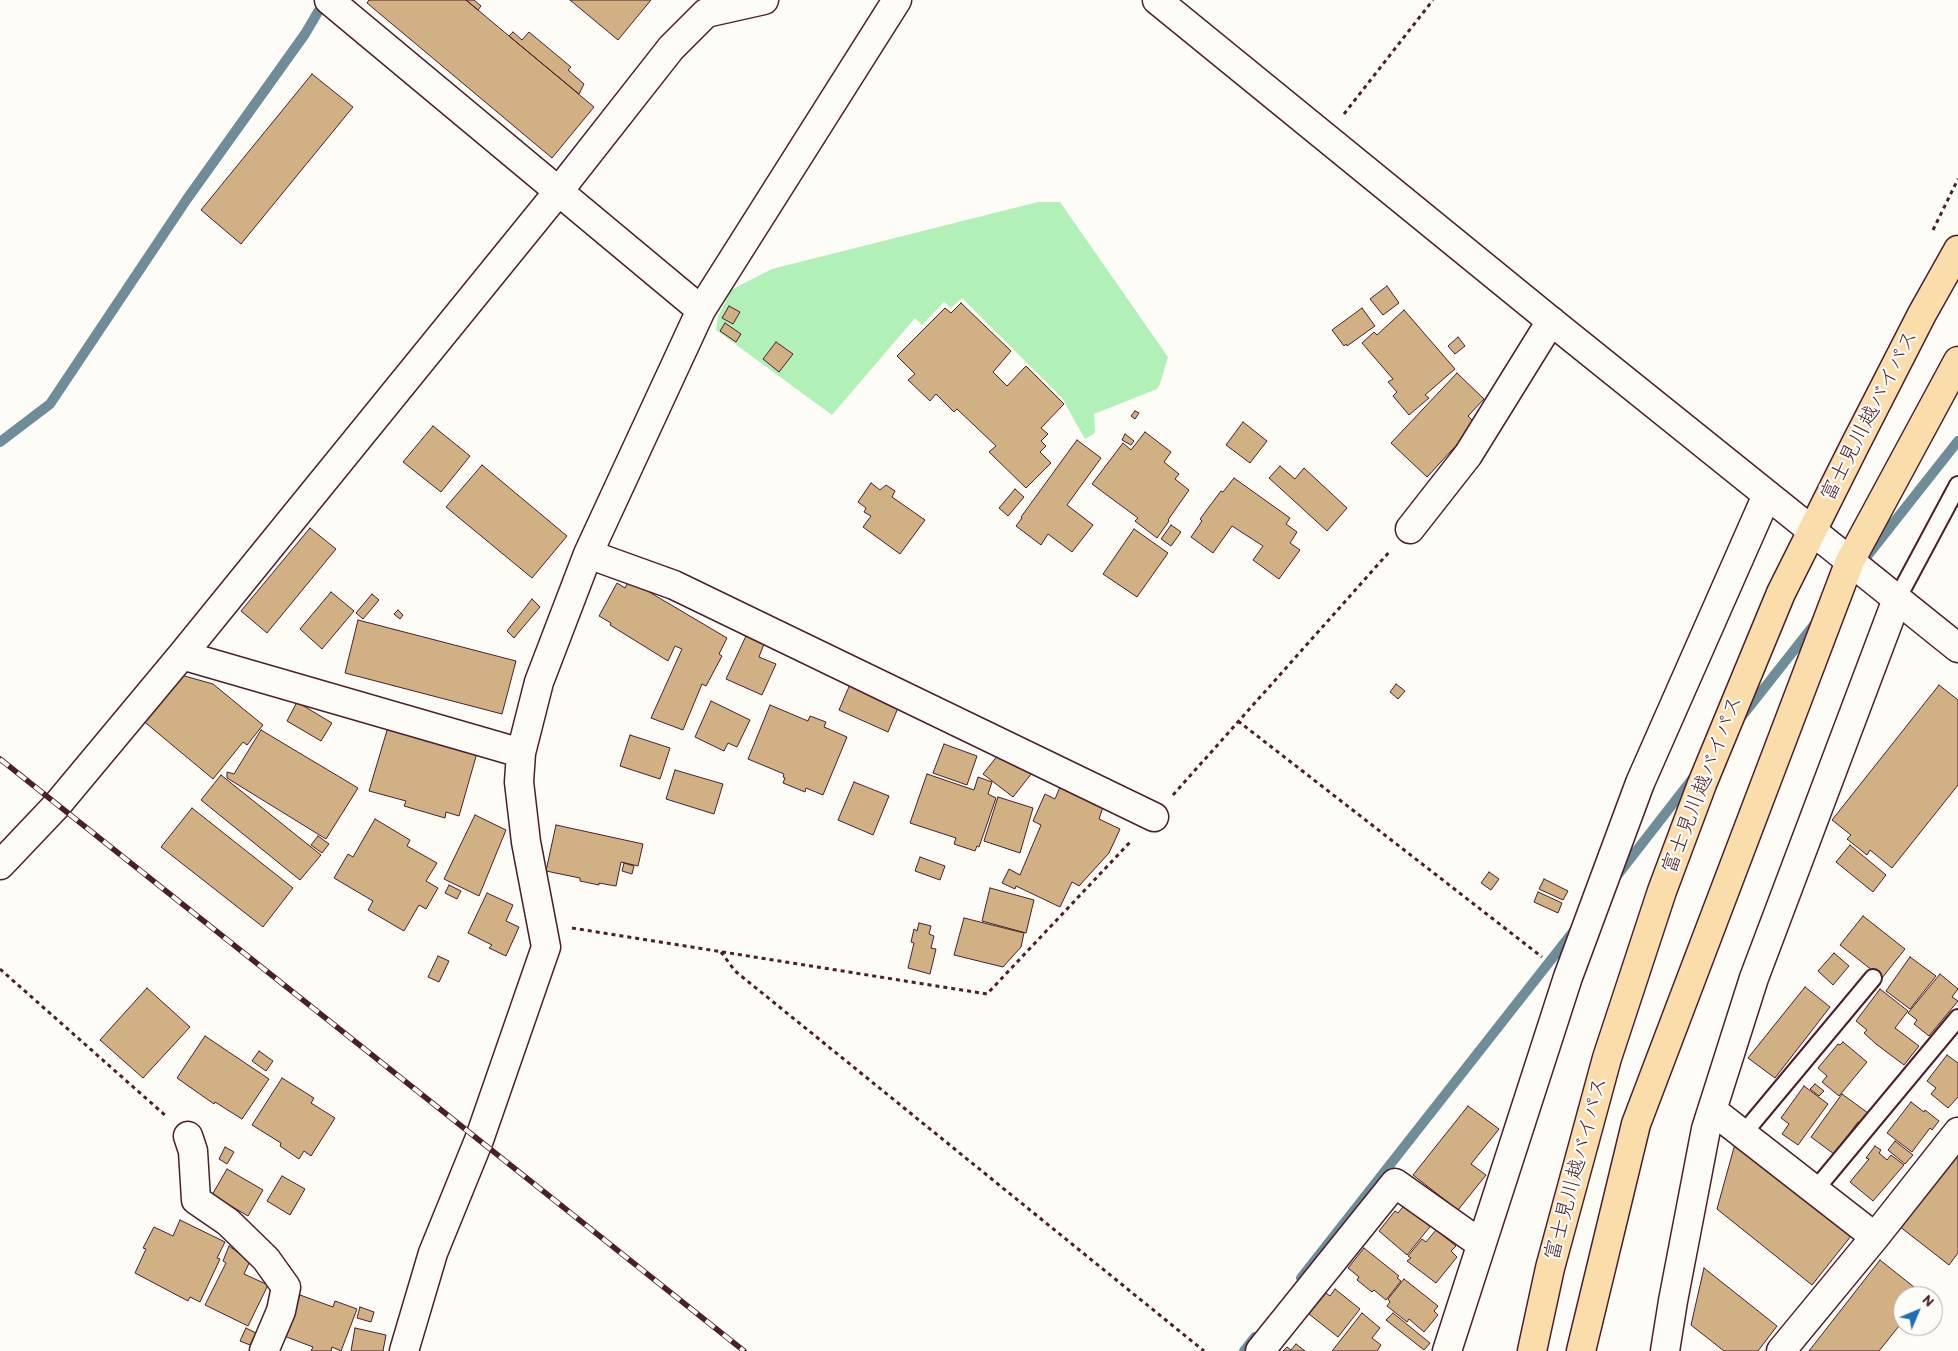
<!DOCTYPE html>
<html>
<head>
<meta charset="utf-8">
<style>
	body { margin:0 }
	#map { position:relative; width:1958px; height:1351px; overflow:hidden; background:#fdfcf7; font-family:Itim,sans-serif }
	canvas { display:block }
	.north { position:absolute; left:1893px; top:1286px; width:50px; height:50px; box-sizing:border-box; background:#fdfcf7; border:1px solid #b5a4a5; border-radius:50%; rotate:45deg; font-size:14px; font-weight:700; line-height:20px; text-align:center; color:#4a1f2b }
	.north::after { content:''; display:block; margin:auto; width:18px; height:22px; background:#1f6fb2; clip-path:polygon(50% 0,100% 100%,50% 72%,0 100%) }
</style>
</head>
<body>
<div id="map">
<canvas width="1958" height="1351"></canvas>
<div class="north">N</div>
</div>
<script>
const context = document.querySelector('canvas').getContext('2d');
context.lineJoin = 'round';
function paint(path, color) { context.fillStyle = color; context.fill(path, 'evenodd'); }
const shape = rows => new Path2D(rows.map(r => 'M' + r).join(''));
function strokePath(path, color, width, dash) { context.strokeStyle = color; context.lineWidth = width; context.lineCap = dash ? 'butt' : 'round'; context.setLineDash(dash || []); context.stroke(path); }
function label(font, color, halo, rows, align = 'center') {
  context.font = font + ' Itim,"Klee One",sans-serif'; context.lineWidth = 4.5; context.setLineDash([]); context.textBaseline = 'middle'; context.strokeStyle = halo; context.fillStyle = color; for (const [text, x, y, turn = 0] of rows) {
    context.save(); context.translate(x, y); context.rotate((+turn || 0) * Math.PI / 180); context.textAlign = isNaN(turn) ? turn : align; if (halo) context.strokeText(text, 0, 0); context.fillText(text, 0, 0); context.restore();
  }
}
const green = shape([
	[1038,202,1060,202,1168,357,1160,384,1157,389,1094,414,1095,433,1085,439,1062,398,962,298,951,308,944,302,922,325,915,318,832,415,716,330,718,317,731,290,772,269]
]);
const stream = shape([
	[0,442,50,404,187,199,305,34,325,0],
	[1861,564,1958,441],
	[1739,720,1817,621],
	[1616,877,1693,778],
	[1301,1278,1576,928],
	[1244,1351,1255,1337]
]);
const building = shape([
	[369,0,466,0,594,107,552,158,367,3,369,0],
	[466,0,474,0,481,6,478,10,466,0],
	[570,0,651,0,618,40,570,0],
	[513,32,522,40,529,32,571,67,568,70,584,84,579,94,509,36,513,32],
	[312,74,353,107,241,244,201,210,312,74],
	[1387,286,1399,303,1383,315,1370,299,1387,286],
	[961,303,1011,351,993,372,1007,386,1026,366,1064,404,1041,428,1048,434,1041,441,1046,446,1040,452,1051,463,1026,488,989,452,996,446,957,409,954,412,936,394,930,401,908,380,915,374,897,356,945,308,951,313,961,303],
	[729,306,740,312,733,324,722,318,729,306],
	[1362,308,1375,326,1347,346,1346,344,1344,346,1332,330,1362,308],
	[1404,310,1455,369,1425,395,1429,398,1409,415,1393,396,1397,392,1388,382,1393,379,1362,343,1374,332,1377,335,1404,310],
	[725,323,741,334,736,342,720,331,725,323],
	[1458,337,1465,346,1455,354,1448,346,1458,337],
	[776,342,793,354,779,372,763,359,776,342],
	[1457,373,1484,399,1468,416,1476,424,1427,477,1391,443,1457,373],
	[1135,411,1139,413,1135,419,1131,416,1135,411],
	[1243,422,1267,441,1250,463,1226,445,1243,422],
	[433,426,470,456,441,492,403,462,433,426],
	[1145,432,1171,452,1164,462,1179,474,1175,479,1189,490,1168,520,1169,521,1157,538,1135,521,1138,518,1092,484,1123,443,1131,450,1145,432],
	[1125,434,1134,441,1131,445,1122,440,1125,434],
	[1077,440,1101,458,1067,505,1093,525,1072,552,1048,534,1041,545,1016,526,1022,518,1021,517,1077,440],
	[482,465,567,536,532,578,446,507,482,465],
	[1280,466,1295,479,1304,468,1347,508,1327,531,1269,478,1280,466],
	[1234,478,1290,518,1286,524,1297,532,1290,543,1300,550,1279,579,1253,560,1263,546,1232,526,1213,553,1191,537,1202,521,1200,519,1221,491,1223,492,1234,478],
	[871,483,880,490,886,485,895,491,892,497,925,520,900,554,863,527,871,516,864,512,866,508,858,502,871,483],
	[1015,489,1024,497,1008,516,999,508,1015,489],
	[1171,525,1181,532,1171,546,1161,539,1171,525],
	[310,528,336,549,267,633,241,611,310,528],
	[1134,529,1168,553,1137,597,1103,574,1134,529],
	[629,580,727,638,719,654,722,656,706,686,702,684,683,730,651,718,682,649,675,646,668,661,610,625,611,623,599,616,617,583,625,588,629,580],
	[331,592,354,611,322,649,300,629,331,592],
	[372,594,379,600,363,619,356,613,372,594],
	[532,599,540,607,514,638,507,631,532,599],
	[398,610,403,615,400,619,394,614,398,610],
	[358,620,516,661,502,714,345,673,358,620],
	[746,636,764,644,759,657,776,664,762,695,726,679,746,636],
	[181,675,213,684,263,725,247,745,243,742,213,779,141,719,181,675],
	[851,682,900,703,888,732,839,710,851,682],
	[1396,684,1405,691,1398,699,1390,692,1396,684],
	[1939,685,1958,700,1958,785,1892,868,1870,850,1867,855,1847,839,1851,835,1832,820,1939,685],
	[711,701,750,720,737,747,728,743,724,751,695,737,711,701],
	[297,702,332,723,321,741,287,721,297,702],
	[770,705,808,721,810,716,826,722,824,727,847,737,823,795,806,788,805,792,783,783,785,778,783,777,784,774,748,759,770,705],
	[388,727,477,753,459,816,446,812,445,818,404,806,406,801,369,791,388,727],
	[261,730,358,788,326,839,227,778,227,772,234,774,261,730],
	[630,735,670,748,660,779,620,766,630,735],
	[944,744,977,756,967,785,933,773,944,744],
	[1002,750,1032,773,1013,797,983,774,1002,750],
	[675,770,723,784,714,814,666,799,675,770],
	[927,774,974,790,978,777,992,782,988,794,996,798,979,847,977,846,975,851,954,844,956,838,910,823,927,774],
	[221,775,321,855,300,880,201,800,221,775],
	[854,782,889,796,873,835,838,820,854,782],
	[1060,787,1103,807,1099,819,1120,829,1109,853,1079,886,1072,882,1060,907,1016,886,1015,889,1002,883,1009,869,1020,875,1041,825,1033,821,1045,794,1055,799,1060,787],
	[998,797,1033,808,1020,853,984,841,998,797],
	[192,808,293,888,263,927,161,847,192,808],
	[475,815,506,830,479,896,444,879,475,815],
	[375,819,410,840,407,846,437,863,426,881,438,888,426,909,419,905,404,931,368,910,373,901,334,878,348,854,353,857,375,819],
	[556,825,643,844,638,866,621,862,616,886,599,883,599,885,580,881,580,878,546,871,556,825],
	[318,836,329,844,322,853,311,845,318,836],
	[1850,845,1886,875,1873,892,1836,862,1850,845],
	[920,857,945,866,940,880,915,871,920,857],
	[624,863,634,866,632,874,622,871,624,863],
	[1489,872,1499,879,1491,890,1481,883,1489,872],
	[1544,879,1568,891,1563,900,1539,889,1544,879],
	[449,885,461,891,457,899,445,893,449,885],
	[990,888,1034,900,1026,933,982,921,990,888],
	[1538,892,1562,903,1558,913,1534,902,1538,892],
	[487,893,513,905,506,921,519,927,506,956,489,948,492,945,468,933,487,893],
	[1863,916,1905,949,1882,978,1840,945,1863,916],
	[964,918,1024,933,1021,947,1003,967,954,955,964,918],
	[919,923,931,926,929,934,934,936,931,948,936,949,930,974,908,968,914,943,911,942,914,929,917,931,919,923],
	[1834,953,1849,966,1833,985,1818,971,1834,953],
	[438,956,449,961,439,982,428,977,438,956],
	[1910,957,1936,976,1910,1009,1886,991,1910,957],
	[1940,974,1958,989,1952,997,1958,1001,1929,1036,1914,1024,1917,1020,1908,1013,1940,974],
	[1805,987,1830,1007,1775,1078,1748,1058,1805,987],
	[147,988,190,1027,143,1078,100,1040,147,988],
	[1880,989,1908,1011,1895,1028,1919,1046,1904,1065,1876,1044,1864,1033,1867,1030,1856,1021,1880,989],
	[205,1036,269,1079,242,1119,215,1102,214,1104,177,1078,205,1036],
	[1843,1042,1867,1062,1839,1096,1822,1082,1827,1076,1818,1068,1838,1044,1840,1045,1843,1042],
	[259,1051,273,1061,266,1071,252,1061,259,1051],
	[1947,1055,1958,1063,1958,1097,1948,1108,1931,1094,1936,1088,1927,1081,1947,1055],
	[282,1078,314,1098,311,1103,335,1118,311,1156,304,1151,299,1159,280,1146,281,1143,252,1125,282,1078],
	[1815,1084,1824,1091,1819,1096,1810,1089,1815,1084],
	[1804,1086,1828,1104,1798,1145,1782,1134,1789,1124,1781,1118,1804,1086],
	[1842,1094,1868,1113,1860,1123,1858,1122,1834,1154,1811,1137,1842,1094],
	[1911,1102,1924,1112,1925,1110,1939,1121,1932,1130,1930,1128,1912,1152,1887,1133,1911,1102],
	[1468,1106,1499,1129,1471,1164,1486,1175,1458,1210,1413,1175,1468,1106],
	[1895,1141,1913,1155,1905,1164,1888,1150,1895,1141],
	[1735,1144,1851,1236,1812,1285,1717,1209,1735,1144],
	[1875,1146,1881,1150,1879,1153,1887,1160,1891,1155,1904,1165,1873,1201,1850,1182,1869,1159,1866,1158,1875,1146],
	[225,1147,234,1152,227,1164,219,1159,225,1147],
	[1958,1154,1958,1253,1949,1265,1899,1226,1958,1154],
	[227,1169,263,1190,248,1216,212,1195,227,1169],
	[282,1176,305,1189,290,1215,267,1201,282,1176],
	[1407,1202,1433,1223,1407,1255,1379,1231,1395,1211,1398,1213,1407,1202],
	[180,1220,225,1242,217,1258,220,1259,200,1302,190,1297,188,1301,135,1273,146,1249,143,1248,154,1227,173,1236,180,1220],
	[1436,1230,1456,1246,1451,1251,1457,1257,1436,1283,1407,1261,1411,1258,1408,1256,1422,1239,1426,1242,1436,1230],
	[229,1246,250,1261,244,1274,268,1285,248,1326,205,1305,226,1263,223,1261,229,1246],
	[1364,1248,1399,1276,1397,1278,1401,1281,1386,1300,1374,1290,1372,1292,1357,1280,1359,1277,1348,1268,1364,1248],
	[1880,1260,1924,1295,1903,1296,1903,1321,1879,1351,1809,1351,1880,1260],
	[1704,1268,1777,1326,1758,1351,1724,1351,1691,1325,1704,1268],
	[1404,1279,1438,1306,1434,1311,1438,1315,1424,1332,1409,1319,1407,1322,1387,1306,1390,1302,1388,1299,1404,1279],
	[1335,1289,1360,1309,1338,1337,1309,1314,1326,1293,1330,1296,1335,1289],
	[300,1295,333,1307,335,1301,357,1309,341,1351,332,1347,331,1351,311,1351,313,1347,284,1336,300,1295],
	[360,1307,374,1312,371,1322,357,1318,360,1307],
	[1362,1313,1380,1328,1372,1338,1381,1345,1377,1351,1332,1351,1362,1313],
	[1393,1313,1430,1343,1424,1350,1386,1320,1393,1313],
	[246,1328,256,1333,250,1345,240,1341,246,1328],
	[355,1328,386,1335,383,1351,351,1351,355,1328],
	[1296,1344,1305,1351,1283,1351,1287,1347,1291,1350,1296,1344]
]);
const path = shape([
	[1344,114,1433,0],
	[1933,230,1958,179],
	[1238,721,1542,957],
	[1173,795,1390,551],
	[572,928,987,994,1132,840],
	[721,952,735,971,1204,1351],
	[0,969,166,1116]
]);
const service = shape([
	[1897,599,1958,485],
	[1743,1134,1873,978],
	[1815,1190,1958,1018]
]);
const minor = shape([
	[329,0,701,310],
	[1410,529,1468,455,1551,321],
	[588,554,674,585,1154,817],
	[182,655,521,753],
	[0,865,57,805,182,655,558,192,671,48,706,13,764,0],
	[1712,1110,1875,1237],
	[188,1136,193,1151,196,1200,228,1222,266,1259,286,1287,281,1311,264,1351],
	[404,1351,433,1253,479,1140,546,947,526,842,519,782,521,753,539,682,588,554,701,310,897,0],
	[1260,1351,1395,1183,1481,1244],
	[1447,1351,1568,977,1640,783,1767,495],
	[1665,1351,1673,1301,1706,1129,1754,978,1897,599],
	[1781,1351,1875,1237,1958,1132]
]);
const tertiary = shape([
	[1157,0,1551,321,1958,648]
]);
const trunk = shape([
	[1532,1351,1550,1268,1607,1058,1662,891,1702,784,1781,593,1855,445,1922,314,1958,250],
	[1581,1351,1636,1124,1850,561,1958,361]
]);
const rail = shape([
	[0,759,744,1351]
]);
const streetNames = [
	["富士見川越バイパス",1870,416,-63],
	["富士見川越バイパス",1703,785,-69],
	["富士見川越バイパス",1577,1169,-75]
];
paint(green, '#b1f0b7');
strokePath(stream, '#6e8d98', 10);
paint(building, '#d1b084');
strokePath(building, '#4a1f2b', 1);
strokePath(service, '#4a1f2b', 20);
strokePath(minor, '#4a1f2b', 31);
strokePath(tertiary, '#4a1f2b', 31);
strokePath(trunk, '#4a1f2b', 31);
strokePath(path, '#4a1f2b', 3, [4, 4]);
strokePath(service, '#fdfcf7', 16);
strokePath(minor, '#fdfcf7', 28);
strokePath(tertiary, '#fdfcf7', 28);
strokePath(trunk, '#fbddab', 28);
strokePath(rail, '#4a1f2b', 5.5);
strokePath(rail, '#fdfcf7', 4, [11]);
label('21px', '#4a1f2b', '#fdfcf7', streetNames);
</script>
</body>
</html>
